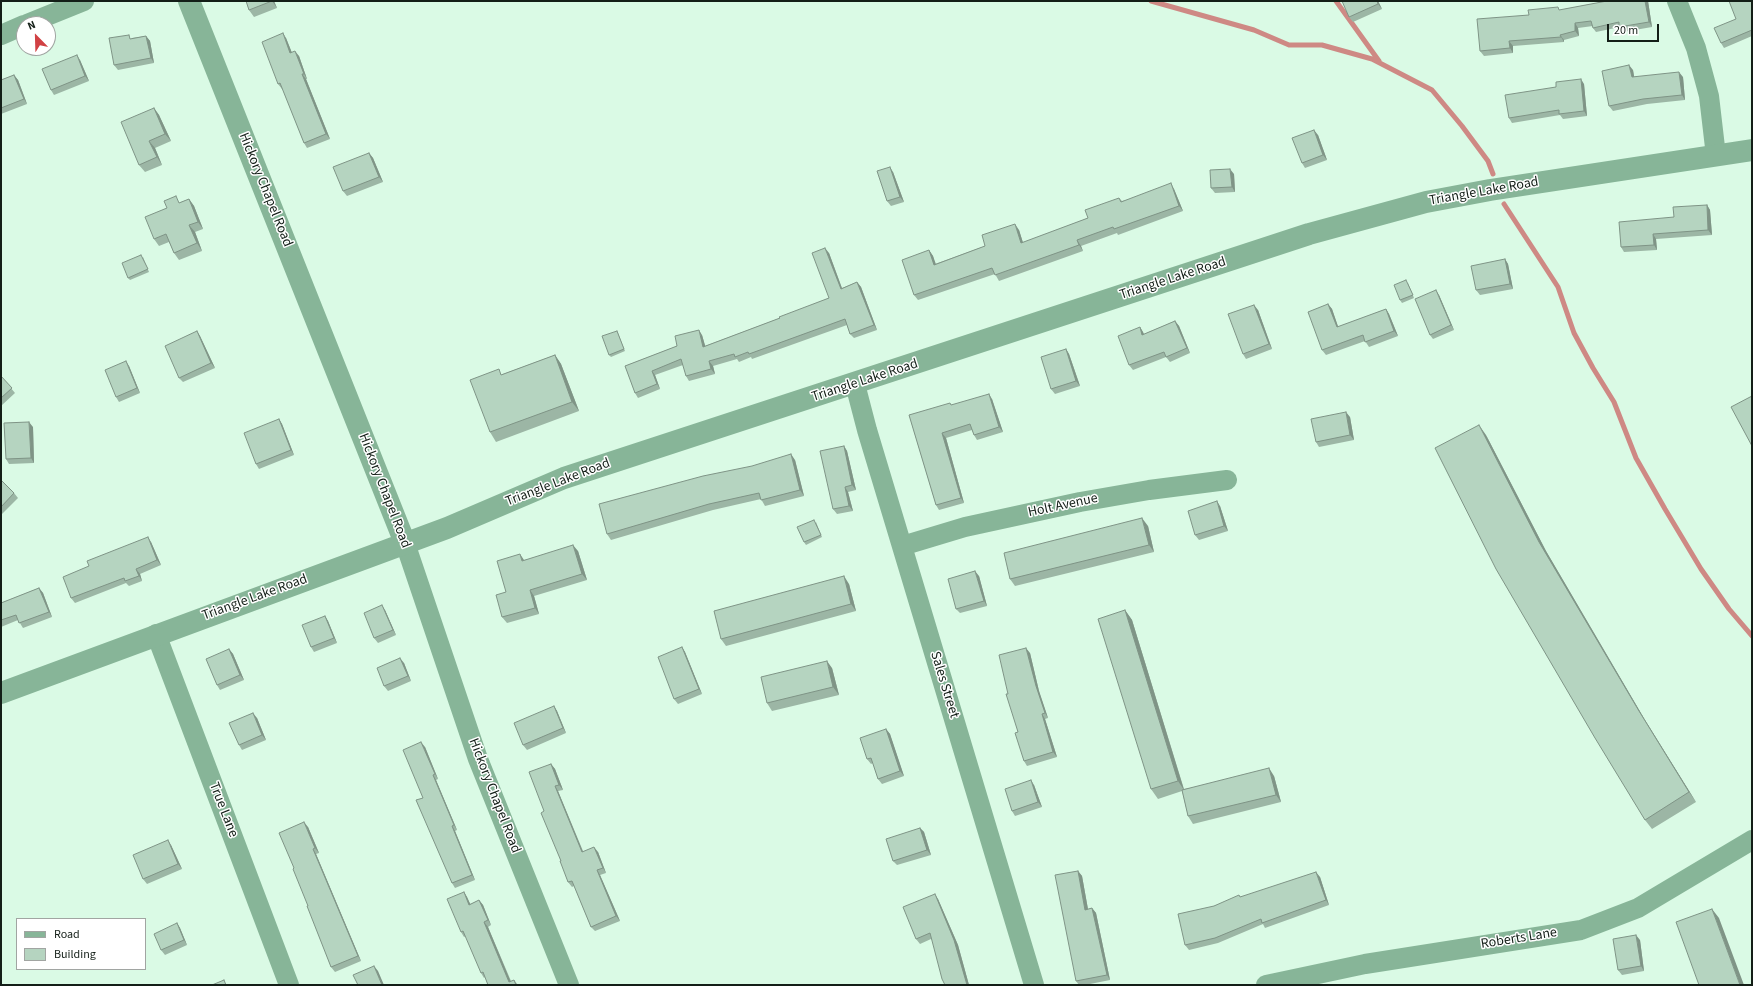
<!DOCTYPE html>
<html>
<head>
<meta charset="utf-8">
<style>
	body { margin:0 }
	#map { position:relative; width:1753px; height:986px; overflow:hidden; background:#dafae5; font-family:"Source Sans 3",sans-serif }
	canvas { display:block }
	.frame { position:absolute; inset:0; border:2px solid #131e17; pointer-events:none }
	.legend { position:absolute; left:16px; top:918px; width:130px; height:52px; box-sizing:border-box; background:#fff; border:1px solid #a1a5a2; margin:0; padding:5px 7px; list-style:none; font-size:12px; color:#131e17 }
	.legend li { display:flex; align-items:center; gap:8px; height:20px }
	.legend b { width:20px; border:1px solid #a1a5a2 }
	.north { position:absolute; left:16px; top:16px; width:40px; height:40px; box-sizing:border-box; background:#fff; border:1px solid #a1a5a2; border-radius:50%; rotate:337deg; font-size:11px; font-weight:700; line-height:16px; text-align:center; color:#131e17 }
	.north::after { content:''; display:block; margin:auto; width:14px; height:18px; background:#d14144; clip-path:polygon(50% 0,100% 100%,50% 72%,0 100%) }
	.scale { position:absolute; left:1607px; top:24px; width:52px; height:18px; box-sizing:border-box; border:2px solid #131e17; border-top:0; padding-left:5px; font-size:12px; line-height:14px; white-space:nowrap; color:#131e17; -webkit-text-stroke:3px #fff; paint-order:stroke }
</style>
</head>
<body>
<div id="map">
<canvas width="1753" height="986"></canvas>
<div class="frame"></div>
<ul class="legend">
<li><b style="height:5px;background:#87b598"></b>Road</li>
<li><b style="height:11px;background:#b5d4c0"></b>Building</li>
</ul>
<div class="north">N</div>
<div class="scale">20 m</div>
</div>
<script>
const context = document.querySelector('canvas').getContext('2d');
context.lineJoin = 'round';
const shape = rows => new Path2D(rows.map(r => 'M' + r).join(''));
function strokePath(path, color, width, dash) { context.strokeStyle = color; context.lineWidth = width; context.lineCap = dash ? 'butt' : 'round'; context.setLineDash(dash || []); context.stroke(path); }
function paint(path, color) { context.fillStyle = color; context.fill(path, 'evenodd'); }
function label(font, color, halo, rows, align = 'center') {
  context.font = font + ' "Source Sans 3",sans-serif'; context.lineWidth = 3; context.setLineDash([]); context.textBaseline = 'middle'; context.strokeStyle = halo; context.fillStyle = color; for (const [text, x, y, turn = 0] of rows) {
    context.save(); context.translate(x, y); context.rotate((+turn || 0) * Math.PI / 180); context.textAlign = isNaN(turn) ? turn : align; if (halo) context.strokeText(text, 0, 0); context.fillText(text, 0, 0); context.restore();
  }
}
const stream = shape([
	[1151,1,1254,30,1289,45,1322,45,1372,59,1432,90,1462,126,1488,161,1493,174],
	[1336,1,1379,61],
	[1504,204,1558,287,1574,333,1593,368,1614,402,1636,458,1665,509,1701,569,1729,609,1752,636]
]);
const minor = shape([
	[1677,1,1696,48,1709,96,1716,156],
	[27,24,84,1],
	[1,35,24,25],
	[855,384,867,430,1034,985],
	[405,543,478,759,569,985],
	[902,546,965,527,1080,502,1149,490,1227,480],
	[156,634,289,985],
	[1266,985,1365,964,1581,930,1638,908,1752,840]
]);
const tertiary = shape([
	[189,1,405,543],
	[1,693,447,528,564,478,1309,234,1426,202,1490,190,1752,150]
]);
const wall = shape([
	[246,1,274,1,277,8,254,17,249,10],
	[1378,1,1382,9,1353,22,1349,17],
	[1607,1,1648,1,1652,27,1623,32,1620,27,1596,32,1593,28,1593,26,1578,28,1579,36,1564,40,1564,42,1513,46,1513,53,1484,56,1480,51,1560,10],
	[1752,1,1752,36,1724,48,1721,43],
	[146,36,150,41,154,63,118,70,114,65,132,38],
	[286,38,292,53,299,56,307,79,306,79,330,139,307,148,304,143,283,89,282,89,278,84],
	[80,60,89,81,54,95,51,90],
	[1633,70,1634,77,1683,77,1685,100,1647,104,1613,111,1609,106],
	[14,75,18,80,27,104,1,114,1,80],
	[1584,84,1587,116,1563,119,1560,115,1512,123,1509,118],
	[154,108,159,115,171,141,155,148,162,165,145,172,139,165],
	[1318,135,1327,160,1305,168,1302,163],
	[369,153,373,158,383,182,347,196,343,191],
	[893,172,904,202,891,206,887,201],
	[1234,174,1235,192,1215,193,1211,188],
	[1174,189,1183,211,1118,235,1117,233,1081,246,1083,251,999,281,995,274,918,300,914,295,929,250,933,256,935,264,985,246,1019,230,1023,243,1088,218,1119,198,1122,201],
	[189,199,194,206,203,229,195,232,202,251,179,260,174,253,169,242,159,246,154,239,181,202],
	[1707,205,1710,210,1712,235,1656,239,1657,250,1624,252,1621,247,1674,217],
	[829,253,842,288,857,282,861,287,877,330,854,338,850,334,847,325,752,359,751,357,739,362,737,359,713,366,715,374,689,381,686,376,683,365,655,375,660,389,638,398,635,393,625,366,677,346,702,335,705,346,780,318,829,298],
	[143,257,149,272,130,280,128,278],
	[1505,259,1508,264,1513,289,1480,295,1476,290],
	[1408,283,1414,298,1402,303,1400,300],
	[1439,295,1454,330,1433,339,1430,335],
	[1328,304,1332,309,1338,327,1386,309,1389,314,1398,336,1369,347,1365,341,1326,355,1322,350],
	[1258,310,1272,349,1246,359,1243,354],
	[1175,321,1179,326,1190,353,1170,362,1166,357,1133,370,1129,365,1140,327,1144,334],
	[197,331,200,336,215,368,183,382,179,378],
	[617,331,618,333,625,351,611,357,609,355],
	[1066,349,1069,354,1080,386,1055,394,1051,389],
	[555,355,561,364,579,411,496,442,490,432,503,374],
	[129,366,140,393,119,402,116,397],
	[1,376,15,393,1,406],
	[992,399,1003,432,977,440,974,435,972,430,946,438,964,503,939,510,936,505,909,415,952,405],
	[1350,417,1354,440,1319,447,1316,442],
	[279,419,282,424,294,455,259,469,256,464],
	[33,427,34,463,9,464,6,459],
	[1486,435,1546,551,1645,720,1696,802,1652,829,1645,820],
	[844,446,847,451,856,490,848,492,853,511,837,514,833,509],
	[795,460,804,496,765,506,761,499,713,510,611,540,607,534],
	[1,480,14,493,18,498,1,515],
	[1220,506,1228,531,1199,540,1195,535],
	[816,522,822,537,806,545,804,542],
	[1148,526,1154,552,1015,586,1010,579],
	[151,542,161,565,140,574,142,581,129,586,126,583,75,603,71,598],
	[578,551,587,580,534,596,539,614,507,623,502,617,524,560],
	[979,576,987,606,960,613,956,609],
	[849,584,856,611,726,646,721,639],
	[39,588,43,593,52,617,23,628,18,620,1,627,1,603],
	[385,610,396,635,378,643,374,638],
	[1125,610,1132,620,1184,789,1274,776,1281,802,1193,824,1188,816,1182,791,1158,799,1151,789],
	[325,616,328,621,337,643,314,652,311,647],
	[682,647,685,652,702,694,678,704,674,699],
	[229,649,233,654,244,680,220,690,217,685],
	[1030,653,1039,691,1048,718,1045,719,1057,757,1027,766,1024,761,1018,732,1008,694],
	[404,663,411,681,388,691,384,686],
	[832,668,839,695,772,711,767,703],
	[554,706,557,711,566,733,527,750,523,745],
	[257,718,266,740,242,750,239,745],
	[886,729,890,734,904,776,882,784,878,779,873,763,871,764,867,759],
	[425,747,438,779,436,780,457,830,455,831,475,880,455,888,452,883,423,798],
	[551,764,555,769,563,790,558,791,583,851,598,852,606,873,600,875,620,921,595,931,591,927,574,886,572,887,568,882,544,811],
	[1034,785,1042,807,1015,816,1012,811],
	[308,827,319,853,316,854,361,961,335,972,331,967,308,906],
	[920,828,924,832,931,855,897,865,893,861],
	[171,845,182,869,147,884,143,879],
	[1078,871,1082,876,1088,909,1092,908,1096,913,1110,980,1085,985,1079,985,1076,981],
	[1320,877,1329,905,1265,928,1263,924,1218,943,1189,950,1185,945,1214,906,1240,897],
	[464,892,467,897,470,904,479,900,483,905,491,925,488,927,511,981,514,980,518,985,488,985,485,977,484,978,481,973,466,936,464,937,461,932],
	[938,899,958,945,969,985,931,939,920,944,916,939],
	[177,923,180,928,187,945,165,955,161,950],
	[1640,940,1644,971,1622,975,1618,970]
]);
const shadedWall = shape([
	[272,1,274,1,277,8],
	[1377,1,1378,1,1382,9,1378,4],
	[1645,1,1648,1,1652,27,1649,22],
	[1575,23,1578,28,1579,36,1575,31],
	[283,33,286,38,294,58,290,53],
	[1560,35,1564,40,1564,42,1561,37],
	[146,36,150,41,154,63,151,58],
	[1509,41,1513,46,1513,53,1510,48],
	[295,51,299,56,307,79,304,74],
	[77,55,80,60,89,81,85,76],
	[1629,65,1633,70,1635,82,1632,77],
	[1679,72,1683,77,1685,100,1682,95],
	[302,74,306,79,330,139,326,134],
	[14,75,18,80,27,104,24,99],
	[1581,79,1584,84,1587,116,1584,111],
	[154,108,159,115,171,141,165,134],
	[1314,130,1318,135,1327,160,1323,155],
	[149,141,155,148,162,165,157,157],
	[369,153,373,158,383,182,379,177],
	[890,167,893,172,904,202,900,197],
	[1230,169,1234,174,1235,192,1232,187],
	[1171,183,1174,189,1183,211,1179,206],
	[189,199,194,206,203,229,198,222],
	[1707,205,1710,210,1712,235,1708,230],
	[1015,224,1019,230,1025,249,1021,243],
	[189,225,195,232,202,251,197,243],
	[1653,234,1656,239,1657,250,1654,245],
	[1077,240,1081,246,1083,251,1079,245],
	[825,248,829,253,844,294,841,289],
	[929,250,933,256,938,270,934,265],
	[1505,259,1508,264,1513,289,1510,284],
	[857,282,861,287,877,330,874,325],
	[1436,290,1439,295,1454,330,1451,325],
	[1328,304,1332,309,1340,332,1337,327],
	[1254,305,1258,310,1272,349,1269,344],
	[1386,309,1389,314,1398,336,1394,331],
	[1175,321,1179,326,1190,353,1187,348],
	[1140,327,1143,332,1146,340,1142,335],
	[699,330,702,335,707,352,703,347],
	[197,331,200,336,215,368,211,363],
	[1066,349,1069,354,1080,386,1076,381],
	[555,355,561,364,579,411,572,402],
	[126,361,129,366,140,393,137,388],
	[709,361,713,366,715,374,711,369],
	[652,371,655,375,660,389,657,384],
	[989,394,992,399,1003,432,999,427],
	[1346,412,1350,417,1354,440,1350,435],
	[279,419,282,424,294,455,291,450],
	[29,422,33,427,34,463,31,458],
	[1479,425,1486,435,1546,551,1645,720,1696,802,1689,792,1639,711,1539,542],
	[942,433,946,438,964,503,961,498],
	[844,446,847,451,856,490,852,485],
	[791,454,795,460,804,496,800,490],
	[845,487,848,492,853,511,849,506],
	[1217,501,1220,506,1228,531,1224,526],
	[1142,518,1148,526,1154,552,1149,545],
	[148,537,151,542,161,565,157,560],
	[573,545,578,551,587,580,582,574],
	[520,554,524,560,522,561],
	[136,569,140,574,142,581,139,576],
	[975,571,979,576,987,606,984,601],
	[844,576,849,584,856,611,851,604],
	[39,588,43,593,52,617,49,612],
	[530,590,534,596,539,614,535,608],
	[382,605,385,610,396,635,393,630],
	[1125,610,1132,620,1184,790,1178,781],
	[325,616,328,621,337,643,334,638],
	[682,647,685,652,702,694,699,689],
	[1026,648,1030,653,1039,691,1048,718,1045,713,1036,686],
	[229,649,233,654,244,680,240,675],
	[400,658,404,663,411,681,408,676],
	[827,661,832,668,839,695,833,687],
	[554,706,557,711,566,733,563,728],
	[253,713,257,718,266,740,262,735],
	[1042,714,1045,719,1057,757,1053,752],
	[886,729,890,734,904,776,900,771],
	[421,742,425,747,438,779,435,774],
	[551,764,555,769,563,790,559,785],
	[1269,768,1274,776,1281,802,1276,795],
	[433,775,436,780,457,830,454,825],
	[1031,780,1034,785,1042,807,1038,802],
	[555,786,558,791,585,857,582,852],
	[304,822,308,827,319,853,315,848],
	[452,826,455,831,475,880,472,875],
	[920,828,924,832,931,855,927,850],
	[168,840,171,845,182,869,178,864],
	[594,847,598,852,606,873,603,868],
	[313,849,316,854,361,961,358,956],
	[597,870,600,875,620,921,616,916],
	[1078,871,1082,876,1089,915,1085,910],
	[1316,872,1320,877,1329,905,1326,900],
	[464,892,467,897,473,910,469,905],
	[935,894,938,899,958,945,969,985,967,985],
	[479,900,483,905,491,925,488,920],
	[1092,908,1096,913,1110,980,1107,975],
	[1712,909,1719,918,1744,985,1740,985],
	[484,922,488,927,512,985,509,982],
	[177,923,180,928,187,945,184,940],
	[1636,935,1640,940,1644,971,1641,966],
	[374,966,378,971,384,985,382,985]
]);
const building = shape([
	[246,1,272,1,249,10,246,1],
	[1342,1,1377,1,1378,4,1349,17,1342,1],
	[1607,1,1645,1,1649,22,1619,27,1619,22,1593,28,1591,21,1575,23,1575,31,1560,35,1561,37,1509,41,1510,48,1480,51,1477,19,1529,15,1528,10,1558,7,1559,10,1607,1],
	[1729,1,1752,1,1752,30,1721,43,1714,28,1736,19,1729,1],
	[283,33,290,53,295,51,304,74,302,74,326,134,304,143,280,83,278,84,262,42,283,33],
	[129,35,130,39,146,36,151,58,114,65,109,38,129,35],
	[77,55,85,76,51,90,42,69,77,55],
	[1629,65,1632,77,1679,72,1682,95,1643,99,1609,106,1602,71,1629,65],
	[14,75,24,99,1,108,1,80,14,75],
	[1581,79,1584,111,1559,114,1559,110,1509,118,1505,95,1556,87,1556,82,1581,79],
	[154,108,165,134,149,141,157,157,139,165,121,122,154,108],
	[1314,130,1323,155,1302,163,1292,138,1314,130],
	[369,153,379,177,343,191,333,167,369,153],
	[890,167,900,197,887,201,877,171,890,167],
	[1230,169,1232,187,1211,188,1210,170,1230,169],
	[1171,183,1179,206,1114,229,1113,227,1077,240,1079,245,995,275,992,268,914,295,902,260,929,250,934,265,985,246,982,235,1015,224,1021,243,1088,218,1085,210,1119,198,1121,202,1171,183],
	[176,196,179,203,189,199,198,222,189,225,197,243,174,253,166,234,154,239,145,217,167,208,164,201,176,196],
	[1707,205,1708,230,1653,234,1654,245,1621,247,1619,222,1674,217,1673,207,1707,205],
	[825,248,841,289,857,282,874,325,850,334,845,319,749,354,748,352,735,357,734,354,709,361,711,369,686,376,681,359,652,371,657,384,635,393,625,366,677,346,675,336,699,330,703,347,780,318,779,317,829,298,812,253,825,248],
	[141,255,148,269,128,278,122,263,141,255],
	[1505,259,1510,284,1476,290,1471,266,1505,259],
	[1406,280,1413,295,1400,300,1394,285,1406,280],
	[1436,290,1451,325,1430,335,1415,299,1436,290],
	[1328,304,1337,327,1386,309,1394,331,1365,342,1363,335,1322,350,1308,312,1328,304],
	[1254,305,1269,344,1243,354,1228,314,1254,305],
	[1175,321,1187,348,1166,357,1164,352,1129,365,1118,336,1140,327,1142,335,1175,321],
	[197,331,211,363,179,378,165,346,197,331],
	[617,331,624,349,609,355,602,336,617,331],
	[1066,349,1076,381,1051,389,1041,357,1066,349],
	[555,355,572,402,490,432,470,380,499,369,501,375,555,355],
	[126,361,137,388,116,397,105,370,126,361],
	[1,376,12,388,1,398,1,376],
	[989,394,999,427,974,435,970,424,942,433,961,498,936,505,909,415,950,403,951,405,989,394],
	[1752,396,1752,446,1731,407,1752,396],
	[1346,412,1350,435,1316,442,1311,419,1346,412],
	[279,419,291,450,256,464,244,433,279,419],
	[29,422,31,458,6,459,4,423,29,422],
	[1479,425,1539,542,1639,711,1689,792,1645,820,1595,738,1496,569,1435,448,1479,425],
	[844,446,852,485,845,487,849,506,833,509,820,451,844,446],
	[791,454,800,490,761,500,759,493,709,504,607,534,599,504,703,476,752,466,791,454],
	[1,480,14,493,1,507,1,480],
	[1217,501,1224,526,1195,535,1188,511,1217,501],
	[1142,518,1149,545,1010,579,1004,553,1142,518],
	[814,520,821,535,804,542,797,527,814,520],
	[148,537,157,560,136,569,139,576,125,581,124,578,71,598,63,577,89,566,87,561,148,537],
	[573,545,582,574,530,590,535,608,502,617,496,595,506,592,497,561,520,554,522,561,573,545],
	[975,571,984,601,956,609,948,579,975,571],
	[844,576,851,604,721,639,714,611,844,576],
	[39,588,49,612,19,623,16,615,1,620,1,603,39,588],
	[382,605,393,630,374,638,364,613,382,605],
	[1125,610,1178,781,1151,789,1098,619,1125,610],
	[325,616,334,638,311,647,302,625,325,616],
	[682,647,699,689,674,699,658,657,682,647],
	[1026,648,1036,686,1045,713,1042,714,1053,752,1024,761,1015,733,1018,732,1006,694,1008,694,999,655,1026,648],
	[229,649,240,675,217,685,206,659,229,649],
	[400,658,408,676,384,686,377,668,400,658],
	[827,661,833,687,767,703,761,677,827,661],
	[554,706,563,728,523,745,514,723,554,706],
	[253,713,262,735,239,745,229,723,253,713],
	[886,729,900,771,878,779,871,758,867,759,860,738,886,729],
	[421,742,435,774,433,775,454,825,452,826,472,875,452,883,416,800,423,798,403,750,421,742],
	[551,764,559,785,555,786,582,852,594,847,603,868,597,870,616,916,591,927,572,881,568,882,560,861,561,861,541,813,544,811,529,772,551,764],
	[1269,768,1276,795,1188,816,1182,790,1269,768],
	[1031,780,1038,802,1012,811,1005,789,1031,780],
	[304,822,315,848,313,849,358,956,331,967,307,906,308,906,293,869,294,868,279,833,304,822],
	[920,828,927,850,893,861,886,839,920,828],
	[168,840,178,864,143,879,133,855,168,840],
	[1078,871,1085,910,1092,908,1107,975,1076,981,1055,875,1078,871],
	[1316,872,1326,900,1262,923,1261,919,1215,938,1185,945,1178,914,1214,906,1239,895,1240,897,1316,872],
	[464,892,469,905,479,900,488,920,484,922,509,982,514,980,516,985,488,985,483,972,481,973,463,931,461,932,447,899,464,892],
	[935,894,954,940,965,978,967,985,945,985,942,979,930,933,916,939,903,907,935,894],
	[1712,909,1740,985,1699,985,1676,922,1712,909],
	[177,923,184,940,161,950,154,934,177,923],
	[1636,935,1641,966,1618,970,1613,939,1636,935],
	[374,966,382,985,358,985,353,975,374,966],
	[224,980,226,985,212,985,224,980]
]);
const streetNames = [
	["Hickory Chapel Road",265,190,68],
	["Triangle Lake Road",1484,192,-10],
	["Triangle Lake Road",1173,279,-18],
	["Triangle Lake Road",865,381,-18],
	["Triangle Lake Road",558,483,-21],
	["Hickory Chapel Road",384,491,69],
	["Holt Avenue",1063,506,-12],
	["Triangle Lake Road",255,598,-20],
	["Sales Street",944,685,73],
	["Hickory Chapel Road",494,796,69],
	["True Lane",223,810,69],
	["Roberts Lane",1519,939,-9]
];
strokePath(stream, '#ce8984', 5);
strokePath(minor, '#87b598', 20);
strokePath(tertiary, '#87b598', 22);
paint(wall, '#9cb6a5');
paint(shadedWall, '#7f9486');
paint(building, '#b5d4c0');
strokePath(building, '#7f9486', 1);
label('14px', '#131e17', '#fff', streetNames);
</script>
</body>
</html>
